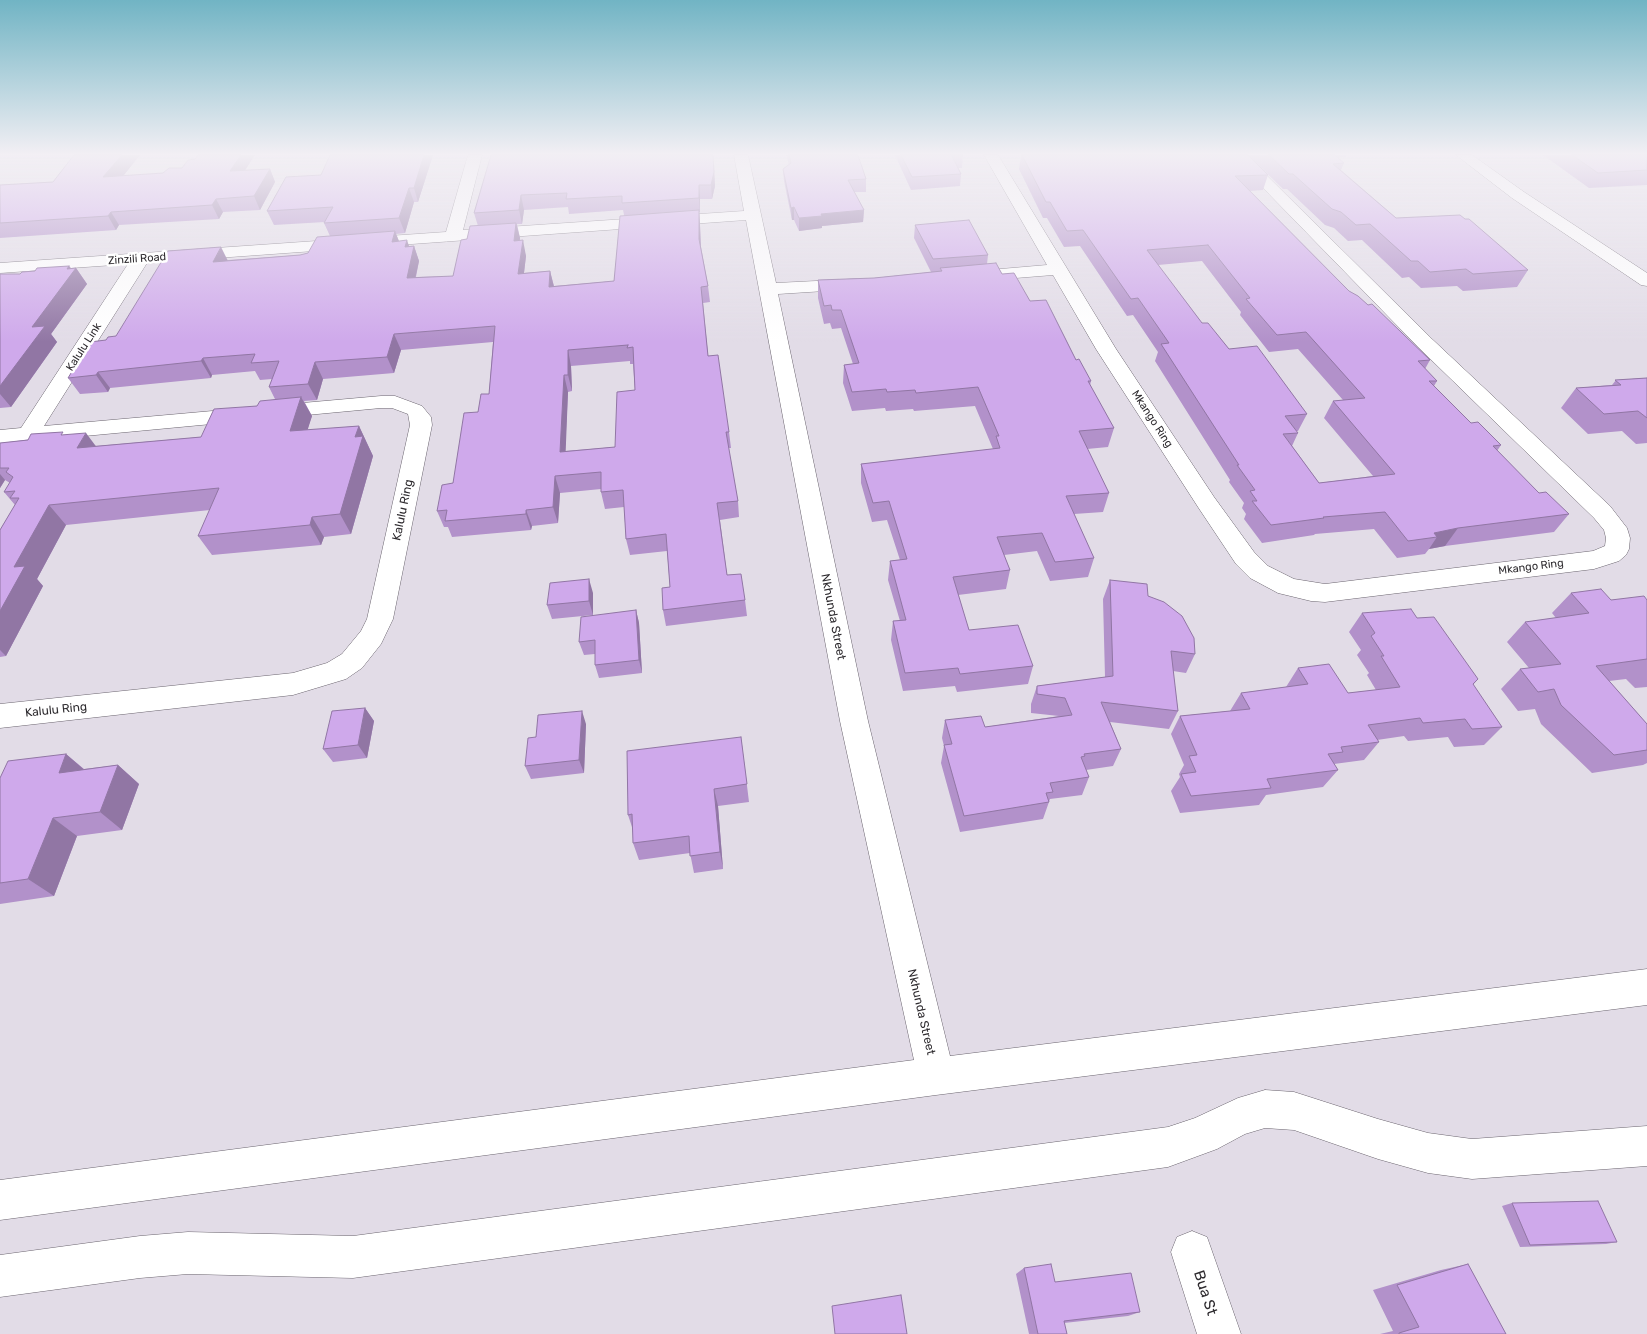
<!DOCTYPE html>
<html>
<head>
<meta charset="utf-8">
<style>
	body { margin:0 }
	canvas { display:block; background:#e2dce7 }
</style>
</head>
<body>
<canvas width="1647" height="1334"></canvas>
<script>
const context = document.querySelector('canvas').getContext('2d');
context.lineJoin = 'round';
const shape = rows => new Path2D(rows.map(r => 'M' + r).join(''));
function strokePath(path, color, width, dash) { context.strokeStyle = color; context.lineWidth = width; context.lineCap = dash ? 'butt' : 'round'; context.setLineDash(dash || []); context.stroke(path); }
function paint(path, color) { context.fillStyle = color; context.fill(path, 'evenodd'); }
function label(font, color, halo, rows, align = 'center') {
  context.font = font + ' Rubik,sans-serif'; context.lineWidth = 5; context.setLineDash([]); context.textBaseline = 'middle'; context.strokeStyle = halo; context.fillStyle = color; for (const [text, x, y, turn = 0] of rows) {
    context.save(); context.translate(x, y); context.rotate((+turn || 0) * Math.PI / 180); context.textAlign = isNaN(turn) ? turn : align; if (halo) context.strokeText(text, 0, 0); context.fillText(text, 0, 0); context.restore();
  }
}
const street = shape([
	[468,155,482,155,463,230,744,211,734,155,748,155,776,283,856,279,862,280,865,284,862,288,856,289,778,294,868,721,950,1056,1647,969,1647,1005,936,1095,0,1220,0,1180,914,1060,840,721,746,220,147,263,44,426,381,396,395,396,422,406,431,417,432,425,393,619,381,644,362,668,346,679,293,695,0,728,0,704,293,673,327,663,342,654,361,631,367,619,410,425,408,414,392,408,381,408,0,444,0,430,21,428,128,264,0,273,0,263,446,232,468,155],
	[984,155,998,155,1116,349,1214,497,1254,552,1268,566,1294,579,1325,584,1593,551,1605,546,1606,538,1604,530,1594,518,1418,347,1231,155,1246,155,1432,339,1610,506,1627,528,1630,538,1629,549,1626,555,1619,561,1594,569,1325,602,1311,601,1278,593,1250,578,1236,564,1198,507,1096,349,1053,275,966,282,960,281,957,277,960,273,966,272,1047,265,984,155],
	[1456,155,1472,155,1524,192,1647,273,1647,286,1641,285,1512,198,1456,155],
	[1265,1090,1294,1092,1378,1119,1428,1133,1472,1139,1647,1126,1647,1166,1472,1179,1428,1173,1378,1159,1294,1130,1265,1128,1245,1134,1217,1149,1168,1167,353,1278,188,1274,140,1278,0,1297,0,1255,140,1236,188,1232,353,1236,1168,1127,1195,1118,1238,1098,1265,1090],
	[1192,1231,1207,1237,1241,1334,1197,1334,1171,1252,1177,1237,1192,1231]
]);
const wall = shape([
	[74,155,140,155,123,176,163,173,182,168,195,159,198,155,255,155,245,170,270,169,275,182,260,210,223,212,219,219,119,225,116,230,0,238,0,185,53,182],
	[433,155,418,202,414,202,405,233,396,234,399,241,409,246,414,246,419,261,416,277,453,276,467,239,478,226,474,213,491,155,714,167,715,186,712,199,700,199,700,212,699,212,700,225,701,247,708,286,710,302,703,303,708,355,729,432,731,448,728,448,738,501,739,517,720,520,727,575,745,600,747,616,666,626,663,610,670,587,667,551,630,555,626,539,624,507,605,509,601,492,601,489,560,493,558,523,532,526,531,530,452,537,448,527,444,527,437,511,453,483,478,412,489,394,493,342,401,350,394,373,323,379,317,400,304,401,312,416,307,430,359,426,373,456,351,534,324,537,321,545,212,555,198,536,210,510,66,525,37,579,43,586,6,656,0,657,0,530,15,505,4,492,10,483,5,480,0,488,0,443,66,435,96,446,201,437,257,406,275,399,269,387,272,379,260,380,255,371,212,375,211,378,110,388,108,392,80,394,68,378,106,340,116,336,228,260,300,255,308,253,330,236,324,223,325,222,274,225,267,211,321,175],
	[568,207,569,214,623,210,624,215,614,281,554,286,550,271,524,273,526,256,520,240,520,238,517,224,522,224,524,210],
	[630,361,630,364,633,364,635,390,615,447,565,451,568,392,572,391,571,366],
	[786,155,858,155,866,179,866,192,854,192,864,210,863,222,822,226,822,228,799,231,794,220,792,220,784,181,783,169,789,165],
	[895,155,963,155,962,168,958,168,961,174,960,186,911,190],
	[1021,155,1248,155,1268,175,1263,190,1250,191,1349,291,1368,305,1430,360,1425,369,1437,381,1434,386,1471,423,1501,445,1497,451,1539,493,1569,514,1554,532,1445,546,1429,549,1425,554,1397,558,1374,529,1315,534,1314,535,1262,543,1244,519,1246,514,1242,508,1244,503,1229,482,1230,480,1155,361,1158,352,1133,315,1127,316,1080,246,1064,247,1047,218,1043,218,1019,169],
	[1202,261,1241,312,1240,315,1269,352,1298,349,1343,400,1333,401,1324,418,1373,476,1319,483,1292,446,1298,433,1296,431,1298,431,1307,414,1229,349,1202,323,1158,265],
	[1248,155,1347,155,1346,157,1338,158,1344,163,1341,170,1396,218,1528,270,1517,287,1463,291,1457,286,1421,288,1409,277,1402,278,1362,240,1348,241,1334,228,1325,225,1287,189,1283,189],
	[1543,155,1647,155,1647,185,1589,188],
	[915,225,988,255,987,264,1002,274,1030,301,1076,360,1091,381,1090,385,1114,428,1108,447,1087,449,1109,493,1103,512,1074,514,1094,558,1088,577,1050,581,1037,551,1004,555,1010,570,1006,589,958,595,969,630,1033,666,1028,684,957,692,955,686,903,691,891,640,893,621,900,621,888,580,890,561,900,560,887,520,872,522,861,483,861,464,993,449,975,406,914,411,913,409,886,411,885,408,852,411,843,383,844,365,853,364,841,328,832,329,830,323,824,324,818,298,818,280,874,278,931,272,914,238],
	[69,266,71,268,76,268,87,284,51,334,57,342,11,407,0,408,0,274,20,274],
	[1647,378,1647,443,1636,444,1622,431,1588,434,1561,408,1576,388,1612,385,1616,380],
	[1110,580,1148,596,1195,654,1186,673,1173,671,1178,711,1169,729,1110,722,1121,749,1113,766,1086,770,1089,777,1082,795,1050,799,1043,819,960,832,941,763,944,746,942,738,945,720,985,727,1059,716,1031,713,1031,704,1037,686,1105,677,1103,599],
	[593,593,593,615,552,619,547,605],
	[1571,593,1611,600,1647,600,1647,687,1635,688,1626,679,1609,681,1647,724,1647,763,1643,765,1592,773,1541,724,1535,709,1518,711,1501,689,1520,669,1529,668,1507,642,1525,622,1556,618,1552,613],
	[636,610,639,623,642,673,599,678,595,665,595,654,584,655,579,642],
	[1362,613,1417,618,1478,679,1473,685,1502,727,1484,745,1454,747,1448,737,1408,741,1404,736,1377,740,1379,742,1364,760,1334,764,1338,770,1323,787,1266,795,1259,805,1180,813,1171,791,1180,777,1179,774,1184,765,1171,734,1180,716,1230,711,1241,693,1286,687,1298,668,1348,693,1376,690,1367,675,1369,673,1357,655,1361,650,1349,632],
	[365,708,374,721,367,758,333,762,323,749],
	[586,724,584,773,531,779,525,766,536,737],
	[741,737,749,802,718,806,723,869,694,873,690,853,639,860,633,843,633,830,628,815],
	[66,754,84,769,118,765,139,784,122,830,77,836,54,896,0,904,0,778],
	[1512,1203,1617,1242,1606,1244,1520,1247,1502,1206],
	[1468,1264,1506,1334,1380,1334,1393,1331,1373,1290,1441,1270],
	[1024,1268,1055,1282,1140,1312,1128,1316,1064,1323,1067,1334,1029,1334,1016,1274]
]);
const shadedWall = shape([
	[122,155,140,155,111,191,103,177],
	[241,155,255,155,236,184,230,171],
	[424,155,433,155,418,202,414,188],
	[713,155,715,186,712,199,711,185],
	[270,169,275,182,260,210,254,196],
	[699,185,700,199,700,212,699,198],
	[409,188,414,202,405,233,399,218],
	[521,195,524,210,522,224,519,210],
	[216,199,223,212,219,219,212,205],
	[794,207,794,220,792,220,791,208],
	[699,210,700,225,701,255,699,239],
	[864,210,863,222,822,226,822,228,799,231,799,218,821,214],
	[111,212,119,225,116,230,108,216],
	[516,223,520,238,518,256,514,241],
	[395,231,401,247,392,242],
	[407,240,412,255,414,246,419,261,412,293,407,278,405,247],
	[523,240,526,256,522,289,518,274],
	[221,247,229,263,213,262],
	[69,266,73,272,76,268,87,284,51,334,57,342,11,407,0,394,0,386,32,327],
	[550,271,554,287,549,287],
	[394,334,401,350,394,373,387,357],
	[568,350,571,366,572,391,568,375],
	[203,358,212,375,211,378,201,361],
	[315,362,323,379,317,400,308,384],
	[98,372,110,388,108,392,96,375],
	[564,375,568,392,565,468,560,452],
	[301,397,312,416,301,451,290,431],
	[359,426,373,456,351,534,340,514,355,437],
	[86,433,101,453,77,448],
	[0,474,5,480,0,488],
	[555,476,560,493,558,523,553,507],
	[49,505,66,525,37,579,43,586,6,656,0,650,0,611,14,567],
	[526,510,532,526,531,530,526,514],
	[312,517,324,537,321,545,310,525],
	[1458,528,1445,546,1429,549,1437,537,1434,533],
	[589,579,593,593,593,615,589,601],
	[636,610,639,623,642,673,639,660],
	[365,708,374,721,367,758,358,745],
	[582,711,586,724,584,773,579,760],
	[66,754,88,773,59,773],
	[118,765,139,784,122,830,100,812],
	[714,789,718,806,723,869,720,852],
	[53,818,77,836,54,896,28,879]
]);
const building = shape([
	[74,155,122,155,103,177,163,173,169,168,182,168,188,160,195,159,198,155,241,155,230,171,270,169,254,196,216,199,212,205,111,212,108,216,0,223,0,185,53,182,74,155],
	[330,155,424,155,414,188,409,188,399,218,324,223,333,207,267,211,286,177,321,175,330,155],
	[491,155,713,155,714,172,711,185,699,185,699,198,622,203,622,196,566,199,567,193,521,195,519,210,474,213,491,155],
	[789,155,858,155,866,179,848,180,864,210,821,214,822,216,799,218,794,207,791,208,783,169,791,163,789,155],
	[901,155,963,155,952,156,961,174,912,177,901,155],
	[1022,155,1248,155,1268,175,1235,176,1349,291,1358,296,1368,305,1372,304,1430,360,1418,361,1437,381,1429,381,1471,423,1478,422,1501,445,1493,446,1539,493,1546,492,1569,514,1458,528,1434,533,1437,537,1408,541,1385,512,1323,517,1324,518,1271,525,1252,501,1257,501,1250,491,1255,490,1237,465,1239,465,1161,344,1169,343,1138,298,1131,299,1083,230,1067,231,1050,202,1046,202,1022,155],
	[1208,245,1250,298,1246,299,1277,335,1306,332,1365,398,1333,401,1395,474,1319,483,1283,434,1298,433,1285,416,1307,414,1257,346,1229,349,1208,323,1202,323,1147,250,1208,245],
	[1269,155,1335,155,1344,163,1333,164,1396,218,1460,215,1465,219,1469,219,1528,270,1473,274,1466,269,1430,272,1418,261,1411,261,1370,224,1356,225,1341,212,1332,209,1293,174,1289,174,1269,155],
	[1572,155,1647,155,1647,170,1598,173,1572,155],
	[699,210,699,239,708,286,701,287,708,356,718,355,729,432,726,432,738,501,717,503,727,575,741,574,745,600,663,610,662,588,670,587,666,534,626,539,623,490,601,492,601,472,555,476,553,507,526,510,526,514,445,521,447,510,437,511,442,485,453,483,464,413,478,412,481,394,489,394,495,326,394,334,387,357,315,362,308,384,269,387,279,361,251,363,255,354,203,358,201,361,98,372,96,375,68,378,90,342,106,340,108,337,116,336,168,251,221,247,213,262,300,255,308,253,317,237,395,231,392,242,407,240,405,247,414,246,407,278,453,276,461,240,467,239,470,226,516,223,514,241,523,240,518,274,550,271,549,287,614,281,620,216,699,210],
	[628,345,627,348,633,347,635,390,617,392,615,447,560,452,564,375,568,375,568,350,628,345],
	[969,220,988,255,933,259,915,225,969,220],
	[996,263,1002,274,1014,273,1030,301,1046,300,1076,360,1079,359,1091,381,1088,381,1114,428,1079,431,1109,493,1066,496,1094,558,1055,562,1042,533,997,537,1010,570,953,577,969,630,1018,625,1033,666,960,674,958,668,905,673,893,621,906,620,890,561,907,559,889,501,873,503,861,464,1000,448,996,436,999,436,978,387,916,393,915,390,887,392,886,389,852,392,844,365,859,363,841,310,832,310,831,305,824,306,818,280,874,278,942,271,940,268,996,263],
	[69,266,67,269,76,268,32,327,45,326,0,386,0,274,20,274,22,272,35,271,37,268,69,266],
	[1647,378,1647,418,1638,411,1604,414,1576,388,1621,385,1615,380,1647,378],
	[301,397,290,431,359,426,355,437,363,436,340,514,312,517,310,525,198,536,219,488,49,505,14,567,25,566,0,611,0,530,19,498,10,498,15,491,4,492,13,477,6,472,9,468,0,468,0,443,28,440,31,434,63,432,61,435,86,433,77,448,201,437,214,409,257,406,260,401,301,397],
	[589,579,589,601,547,605,550,583,589,579],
	[1110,580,1147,584,1148,596,1164,602,1182,616,1194,638,1195,654,1171,651,1178,711,1101,702,1121,749,1084,754,1085,756,1081,757,1089,777,1050,783,1053,792,1046,793,1049,802,964,816,944,745,952,744,945,720,981,716,985,727,1072,715,1065,698,1037,694,1037,686,1113,676,1110,580],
	[1601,589,1611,600,1644,596,1647,600,1647,659,1596,666,1647,724,1647,750,1614,755,1561,705,1554,689,1538,692,1520,669,1561,664,1525,622,1589,613,1571,593,1601,589],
	[1411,609,1417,618,1434,617,1478,679,1473,684,1502,727,1472,729,1465,719,1423,723,1420,718,1368,725,1379,742,1341,747,1343,752,1328,754,1338,770,1267,779,1271,788,1191,796,1181,774,1196,772,1189,756,1197,755,1180,716,1250,709,1241,693,1308,684,1298,668,1329,664,1348,693,1400,687,1381,656,1384,656,1371,636,1375,633,1362,613,1411,609],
	[636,610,639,660,595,665,595,640,579,642,581,617,636,610],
	[365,708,358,745,323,749,332,711,365,708],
	[582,711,579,760,525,766,528,738,536,737,538,715,582,711],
	[741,737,747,784,714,789,720,852,690,856,689,836,633,843,632,814,628,815,627,751,741,737],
	[66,754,59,773,118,765,100,812,53,818,28,879,0,883,0,778,8,761,66,754],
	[1598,1201,1617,1242,1530,1245,1512,1203,1598,1201],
	[1051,1264,1055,1282,1131,1273,1140,1312,1064,1321,1067,1334,1038,1334,1024,1268,1051,1264],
	[1468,1264,1506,1334,1399,1334,1399,1333,1419,1327,1397,1285,1468,1264],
	[901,1295,907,1334,835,1334,832,1306,901,1295]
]);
const farStreetnames = [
	["Zinzili Road",137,259,-4],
	["Kalulu Link",84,347,-57],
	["Mkango Ring",1152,419,57],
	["Mkango Ring",1531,567,-7]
];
const streetNames = [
	["Kalulu Ring",403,510,-78],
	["Nkhunda Street",833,617,79],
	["Kalulu Ring",56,710,-6],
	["Nkhunda Street",921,1012,77]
];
const nearStreetnames = [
	["Bua St",1205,1293,72]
];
strokePath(street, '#6b656f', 1);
paint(street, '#fff');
paint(wall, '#b291ca');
paint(shadedWall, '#9176a4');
paint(building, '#cfa9eb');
strokePath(building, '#9176a4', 1);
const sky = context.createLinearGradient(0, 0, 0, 342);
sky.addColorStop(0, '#71b4c4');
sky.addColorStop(0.45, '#f2eff4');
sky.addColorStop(1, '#f2eff400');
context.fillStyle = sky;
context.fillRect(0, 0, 1647, 342);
label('11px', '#2e2b2f', '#fff', farStreetnames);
label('12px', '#2e2b2f', '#fff', streetNames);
label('15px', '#2e2b2f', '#fff', nearStreetnames);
</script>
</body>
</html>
